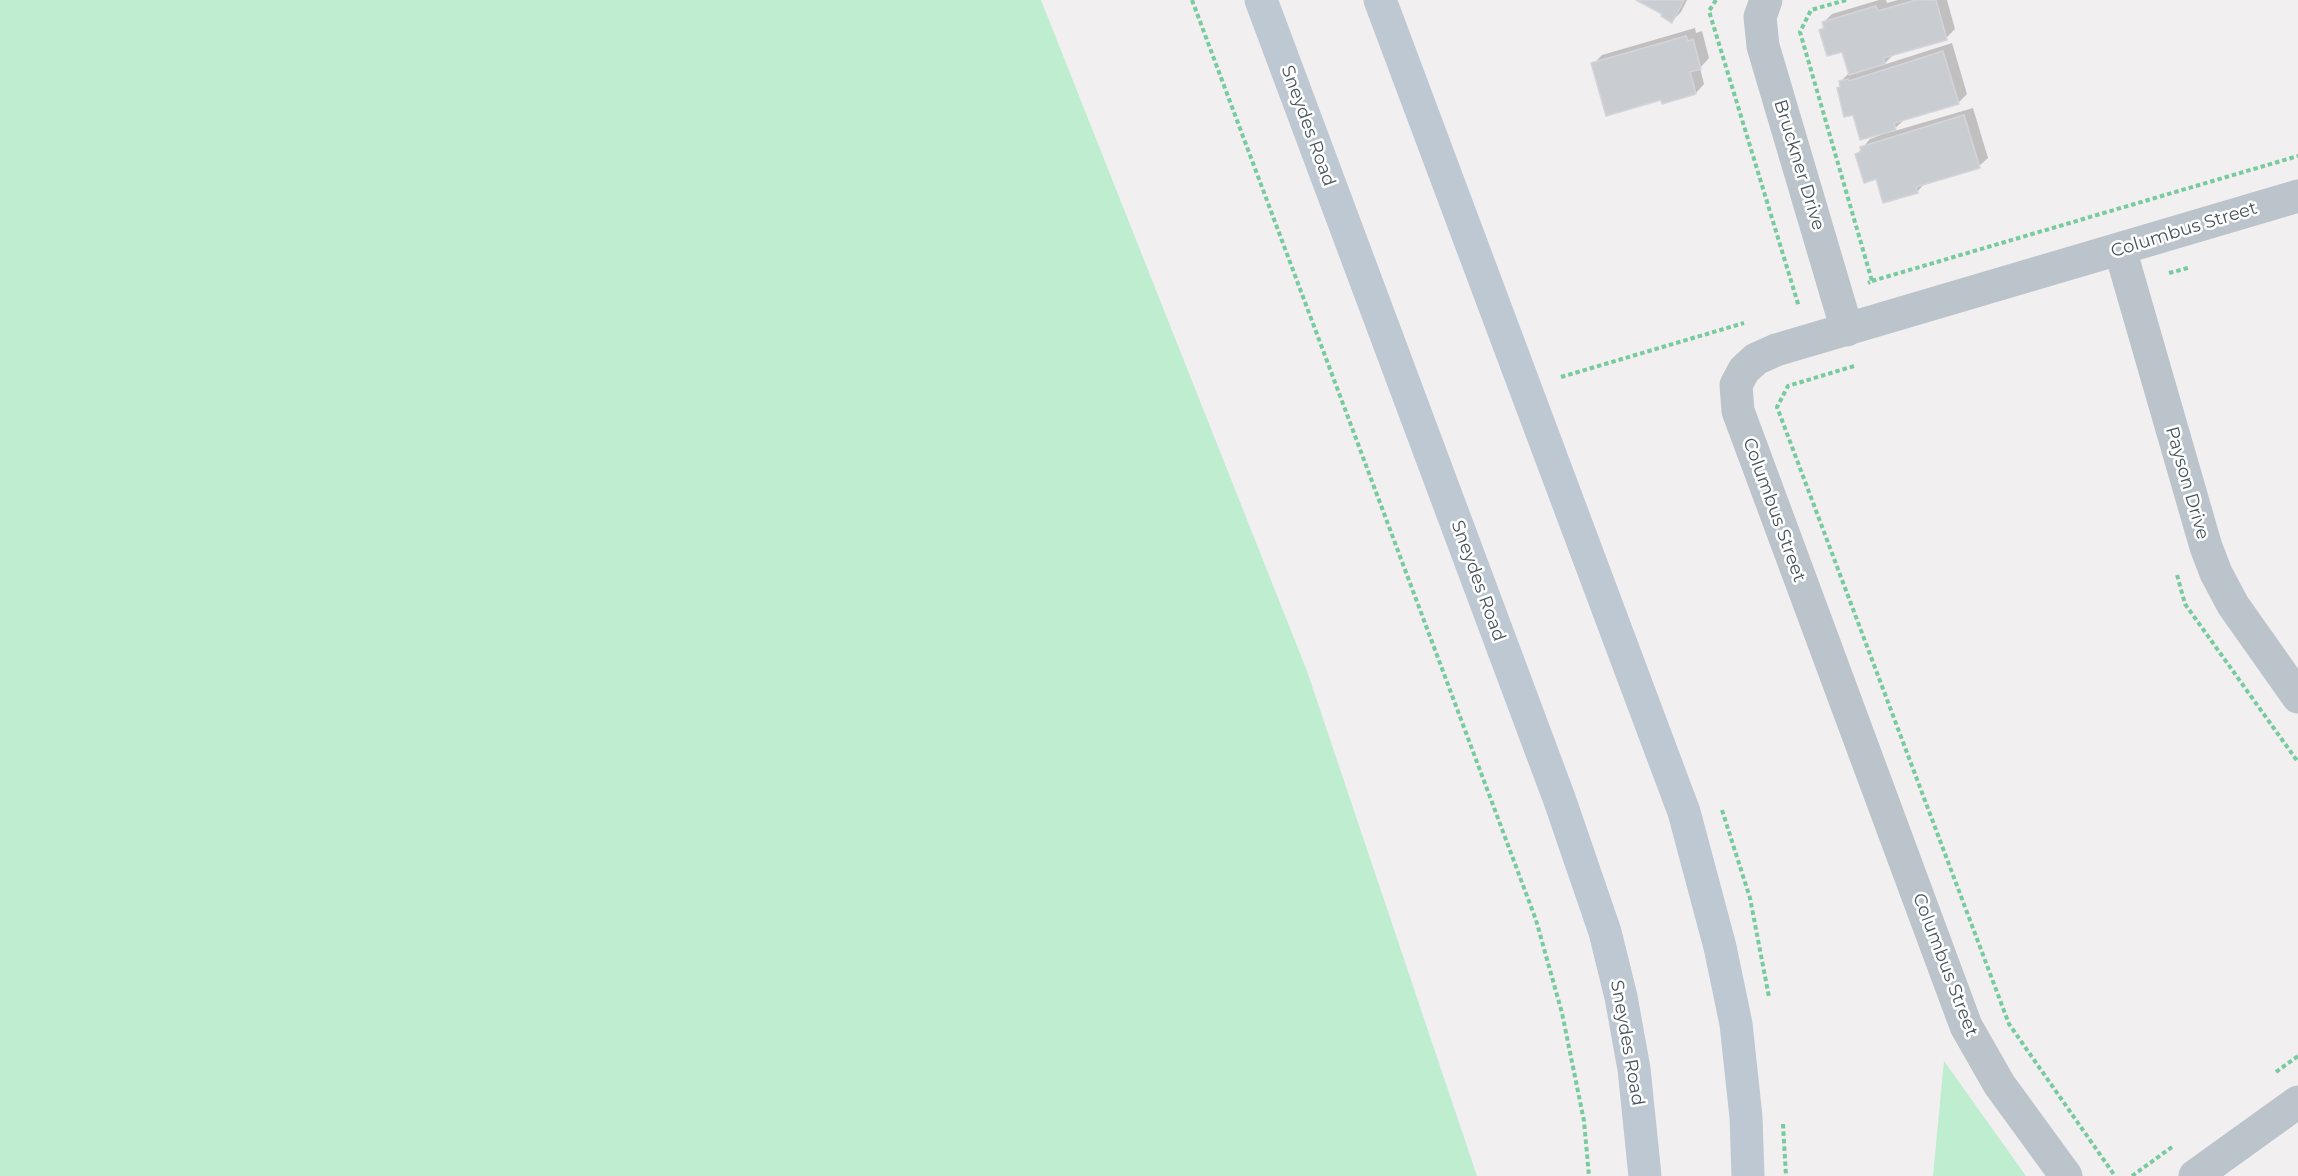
<!DOCTYPE html>
<html>
<head>
<meta charset="utf-8">
<style>
	body { margin:0 }
	canvas { display:block; background:#f1efef }
</style>
</head>
<body>
<canvas width="2298" height="1176"></canvas>
<script>
const context = document.querySelector('canvas').getContext('2d');
context.lineJoin = 'round';
function paint(path, color) { context.fillStyle = color; context.fill(path, 'evenodd'); }
const shape = rows => new Path2D(rows.map(r => 'M' + r).join(''));
function strokePath(path, color, width, dash) { context.strokeStyle = color; context.lineWidth = width; context.lineCap = dash ? 'butt' : 'round'; context.setLineDash(dash || []); context.stroke(path); }
function label(font, color, halo, rows, align = 'center') {
  context.font = font + ' Montserrat,sans-serif'; context.lineWidth = 5; context.setLineDash([]); context.textBaseline = 'middle'; context.strokeStyle = halo; context.fillStyle = color; for (const [text, x, y, turn = 0] of rows) {
    context.save(); context.translate(x, y); context.rotate((+turn || 0) * Math.PI / 180); context.textAlign = isNaN(turn) ? turn : align; if (halo) context.strokeText(text, 0, 0); context.fillText(text, 0, 0); context.restore();
  }
}
const green = shape([
	[0,0,1041,0,1307,671,1477,1176,0,1176],
	[1944,1061,2026,1176,1933,1176]
]);
const shadow = shape([
	[1639,0,1687,0,1681,12,1672,21,1665,13],
	[1879,0,1886,0,1887,3,1898,0,1947,0,1955,29,1946,38,1894,54,1883,65,1952,43,1967,94,1958,103,1905,119,1891,132,1973,108,1988,158,1979,166,1926,182,1917,192,1877,177,1857,154,1870,139,1881,135,1880,133,1854,113,1840,82,1850,72,1843,50,1820,30,1825,26,1824,22,1832,14],
	[1695,28,1696,33,1702,31,1709,58,1700,68,1704,84,1696,93,1662,98,1593,64,1602,55]
]);
const building = shape([
	[1636,0,1684,0,1672,23,1661,16,1662,14,1636,0],
	[1916,0,1936,0,1947,40,1883,58,1885,64,1849,75,1842,52,1827,56,1819,30,1824,28,1822,22,1876,6,1878,11,1916,0],
	[1686,36,1688,41,1693,39,1701,69,1690,72,1696,94,1662,104,1661,100,1606,116,1591,63,1686,36],
	[1943,51,1959,104,1894,123,1896,130,1860,140,1853,115,1844,117,1837,88,1840,87,1839,81,1848,79,1849,81,1943,51],
	[1964,115,1980,168,1916,187,1918,193,1883,203,1876,179,1864,183,1855,154,1861,152,1860,147,1964,115]
]);
const path = shape([
	[1192,0,1536,920,1562,1013,1584,1121,1589,1176],
	[1716,0,1709,11,1799,307],
	[1846,0,1811,10,1800,32,1872,281,1868,283],
	[2169,273,2188,268],
	[1872,281,2298,156],
	[1854,366,1788,386,1777,407,2009,1024,2115,1176],
	[1561,377,1744,323],
	[2177,575,2185,604,2298,762],
	[1722,810,1750,898,1769,997],
	[2276,1072,2298,1056],
	[1783,1124,1786,1176],
	[2132,1176,2172,1147]
]);
const minor = shape([
	[1766,0,1760,17,1763,46,1847,330],
	[2120,249,2206,547,2216,573,2233,605,2298,697],
	[2066,1176,1999,1084,1966,1026,1738,411,1736,385,1744,370,1756,359,1776,350,2298,196],
	[2195,1176,2298,1102]
]);
const secondary = shape([
	[1261,0,1559,798,1605,932,1621,997,1634,1069,1645,1176],
	[1380,0,1684,812,1720,947,1736,1024,1746,1117,1748,1176]
]);
const streetNames = [
	["Sneydes Road",1308,126,70],
	["Bruckner Drive",1799,165,73],
	["Columbus Street",2184,230,-17],
	["Payson Drive",2187,483,74],
	["Columbus Street",1774,510,70],
	["Sneydes Road",1478,581,70],
	["Columbus Street",1945,965,69],
	["Sneydes Road",1627,1043,80]
];
paint(green, '#beeecf');
paint(shadow, '#0003');
paint(building, '#c9ccd1');
strokePath(building, '#d3d5da', 1.5);
strokePath(path, '#77cb9f', 4, [4.5, 3]);
strokePath(minor, '#bbc4cb', 33);
strokePath(secondary, '#bdc8d2', 33);
label('18px', '#47535c', '#fff', streetNames);
</script>
</body>
</html>
